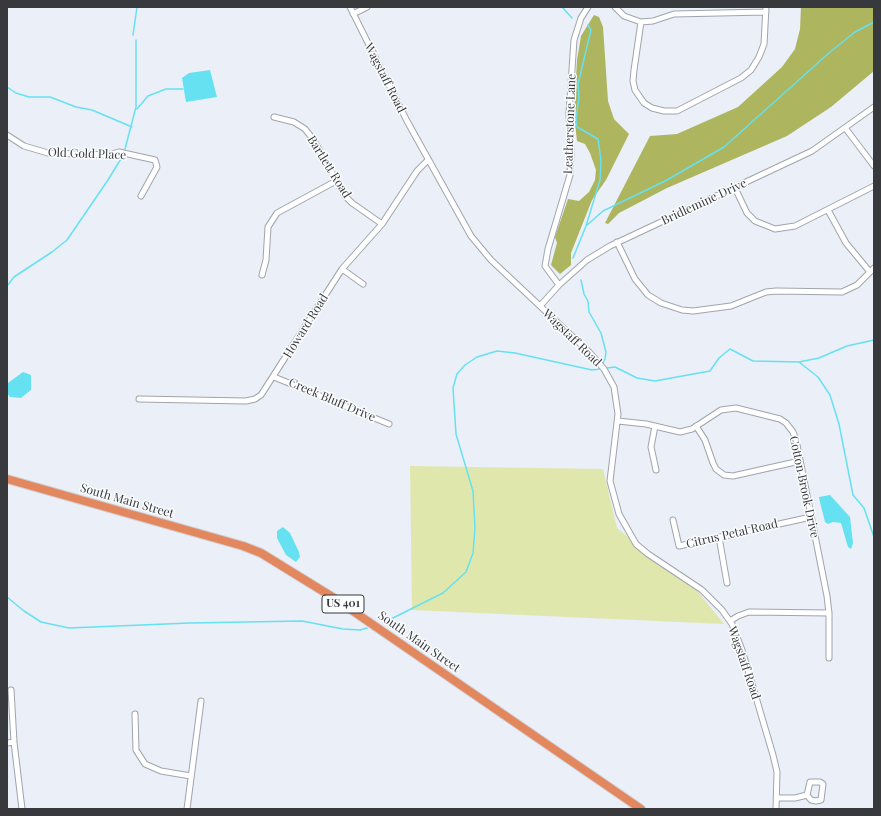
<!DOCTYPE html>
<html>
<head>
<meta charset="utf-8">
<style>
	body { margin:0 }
	#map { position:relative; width:881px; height:816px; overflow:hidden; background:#eaeff8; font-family:"Playfair Display",serif }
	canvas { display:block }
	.frame { position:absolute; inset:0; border:8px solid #37393c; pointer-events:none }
</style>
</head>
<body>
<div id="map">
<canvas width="881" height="816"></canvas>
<div class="frame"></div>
</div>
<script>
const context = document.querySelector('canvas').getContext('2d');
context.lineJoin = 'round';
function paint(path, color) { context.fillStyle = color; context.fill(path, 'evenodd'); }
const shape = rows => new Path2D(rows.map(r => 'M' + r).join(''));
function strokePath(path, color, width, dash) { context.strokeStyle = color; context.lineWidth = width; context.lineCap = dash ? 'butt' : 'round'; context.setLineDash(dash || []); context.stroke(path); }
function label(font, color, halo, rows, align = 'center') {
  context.font = font + ' "Playfair Display",serif'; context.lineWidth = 3; context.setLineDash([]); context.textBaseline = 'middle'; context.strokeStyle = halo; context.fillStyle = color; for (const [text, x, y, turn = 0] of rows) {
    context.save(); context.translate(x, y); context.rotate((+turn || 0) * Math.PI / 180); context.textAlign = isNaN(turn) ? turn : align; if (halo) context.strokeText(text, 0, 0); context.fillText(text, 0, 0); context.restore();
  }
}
const green = shape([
	[410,466,603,469,617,528,653,558,690,582,724,624,412,610]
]);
const forest = shape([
	[801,7,874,7,874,71,831,107,787,136,667,188,619,213,608,224,605,223,650,136,677,134,738,107,782,67,795,49,800,29],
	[594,15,599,17,603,27,608,101,614,119,629,134,606,180,592,200,571,253,571,265,560,274,551,265,557,243,555,237,568,199,579,201,589,192,595,180,596,170,590,153,585,144,577,141,574,115,577,60,581,36]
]);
const water = shape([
	[210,70,217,97,186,102,182,78,189,73],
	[23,372,31,375,31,390,21,398,10,397,7,393,8,383],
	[830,495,850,517,853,543,851,549,848,547,841,523,833,522,828,524,825,522,819,498,819,497],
	[283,527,290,533,299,552,300,557,296,562,286,555,277,538,277,531]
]);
const stream = shape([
	[562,7,572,18],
	[133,35,137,7],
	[7,87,16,93,29,97,50,97,76,107,92,110,132,127],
	[137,109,148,96,166,89,183,89],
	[125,149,136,107,136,40],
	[586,226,603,211,667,180,724,147,830,52,855,32,874,22],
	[573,258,586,226,600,180,601,160,598,139,577,127,576,120,579,98,578,84,591,30,588,25],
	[581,280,584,294,588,301,589,312,601,333,606,352,605,359,602,364],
	[7,286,14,277,52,252,67,240,108,180,122,157],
	[799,362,818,377,830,395,839,424,853,495,864,508,874,537],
	[7,597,24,611,41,622,69,628,190,623,302,621,343,629,360,630,367,628],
	[387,621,443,593,466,572,473,553,475,528,473,491,456,434,453,388,457,374,465,365,477,357,497,351,515,353,592,370,615,367,637,378,655,381,710,371,719,358,730,349,753,361,799,362,819,358,847,346,874,340]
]);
const minor = shape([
	[350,7,407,121,471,236,491,260,590,353,604,369,614,387,618,414,610,481,619,514,636,544,648,554,702,590,722,610,732,624,742,650,773,755,777,772,776,809],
	[615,7,624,16,641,22,653,21,674,14,766,12],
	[353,14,367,7],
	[641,22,634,70,633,81,635,90,644,103,652,108,664,111,677,111,741,78,751,70,759,57,764,44,766,7],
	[274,117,294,122,305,129,313,139,345,196,352,203,382,224],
	[846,129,874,166],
	[7,135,24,146,48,153,109,155,119,152,155,160,157,167,141,196],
	[735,188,747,213,755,221,775,229,795,226,874,186],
	[828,210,846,243,870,272],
	[617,242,635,279,648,295,661,303,682,310,693,311,731,306,766,292,776,291,842,292,857,285,874,268],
	[342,269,363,284],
	[262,275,266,260,268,227,277,213,336,181],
	[559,285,545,266,548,249,570,175,571,152,569,113,574,40,581,18,588,7],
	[540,306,559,285,587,260,610,246,812,151,874,107],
	[274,377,389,424],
	[139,399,246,401,255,399,261,395,342,269,382,224,417,171,428,160],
	[618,421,646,424,680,432,692,429,721,410,736,408,780,419,786,423,793,432,796,440,827,596,829,613,829,658],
	[655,426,651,447,656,470],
	[696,426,705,440,713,463,716,469,724,475,733,476,800,461],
	[673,520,679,546,811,517],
	[719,537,727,583],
	[730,621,738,616,749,612,829,613],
	[11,690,14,742,22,809],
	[135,714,136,750,145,764,161,771,191,776],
	[7,743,14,742],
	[777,798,795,798,807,795,811,800,816,801,821,800,823,784,820,782,810,782,807,795],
	[187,809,201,701]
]);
const trunk = shape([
	[7,479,243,546,261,553,334,598,641,809]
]);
const shields = [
	[343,604,42]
];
const shieldNames = [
	["US 401",343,604]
];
const streetNames = [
	["Wagstaff Road",385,78,63],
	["Leatherstone Lane",570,124,-88],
	["Old Gold Place",87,154,2],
	["Bartlett Road",329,167,58],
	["Bridlemine Drive",704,202,-25],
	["Howard Road",306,326,-58],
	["Wagstaff Road",572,338,44],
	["Creek Bluff Drive",332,400,23],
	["Cotton Brook Drive",804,487,78],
	["South Main Street",127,501,16],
	["Citrus Petal Road",732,534,-13],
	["South Main Street",419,642,35],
	["Wagstaff Road",744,663,71]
];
paint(green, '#e0e7ad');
paint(forest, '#adb55f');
paint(water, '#66e1f1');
strokePath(stream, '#66e1f1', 1.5);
strokePath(minor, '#a0a4ad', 7);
strokePath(trunk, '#cfcfd0', 10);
strokePath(minor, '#fff', 5);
strokePath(trunk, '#e3875e', 8);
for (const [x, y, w] of shields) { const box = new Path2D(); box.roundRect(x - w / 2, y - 9, w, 18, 3); context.fillStyle = '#fbfcfe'; context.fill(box); strokePath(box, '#37393c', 1); }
label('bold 11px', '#37393c', null, shieldNames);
label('12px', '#37393c', '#fbfcfe', streetNames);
</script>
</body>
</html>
